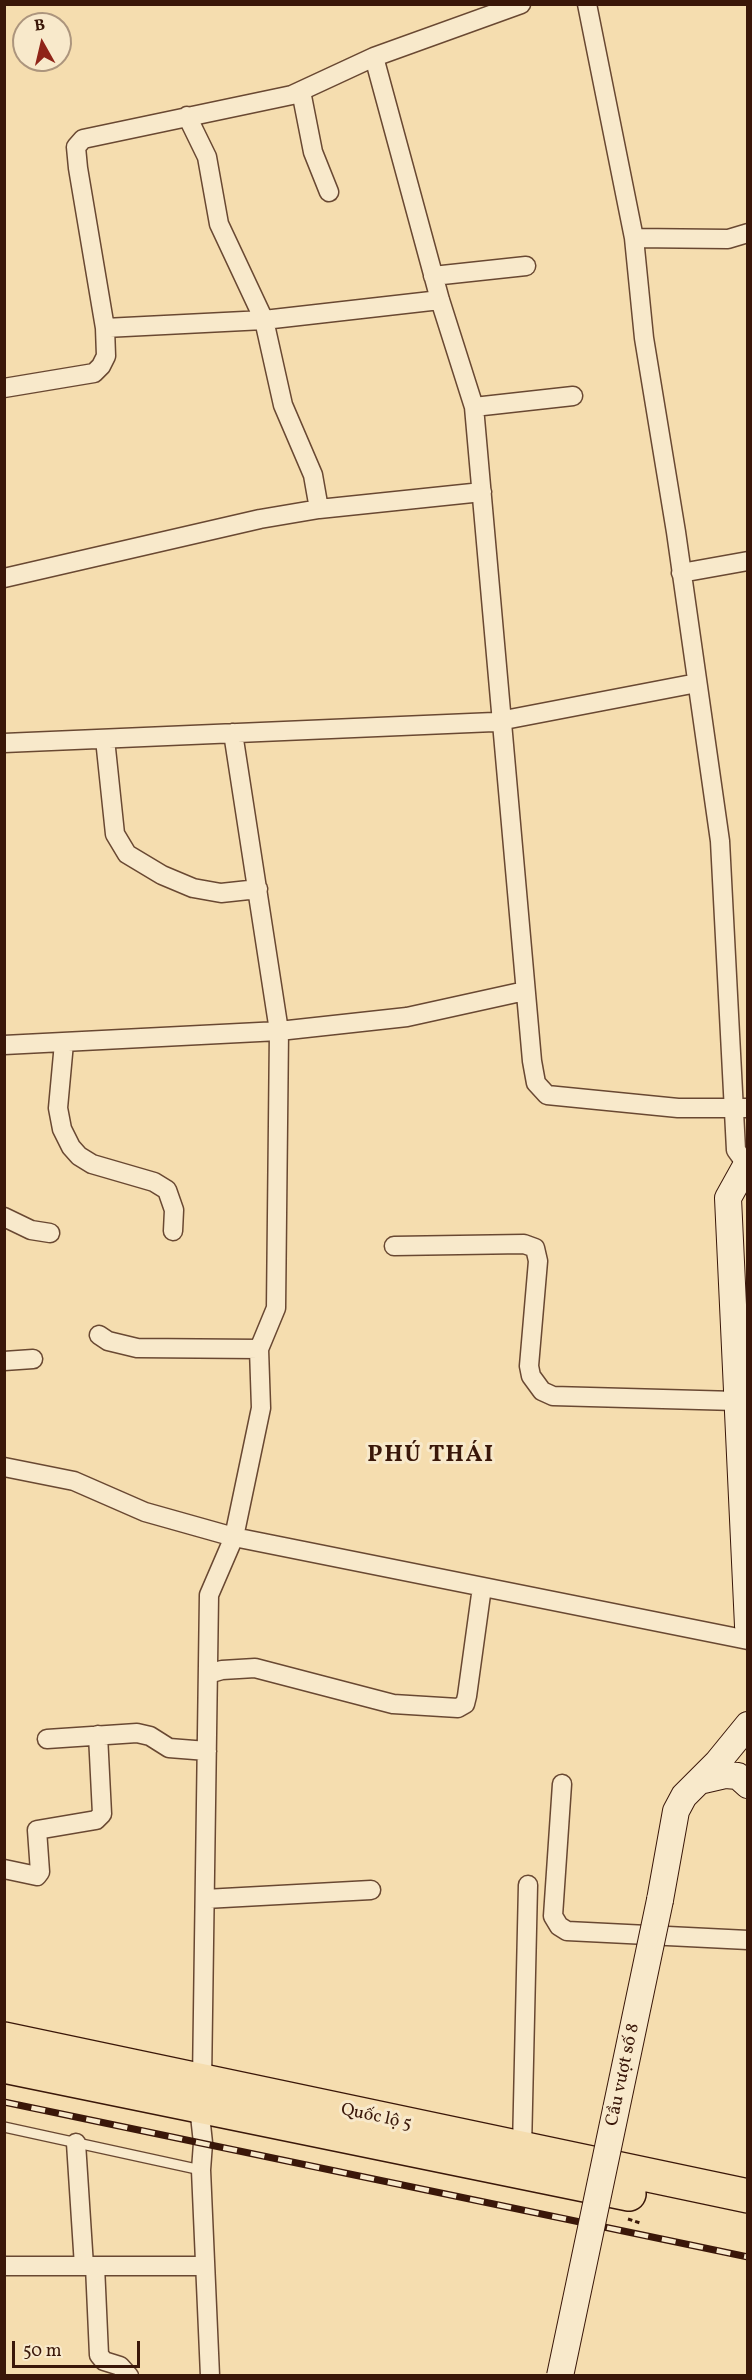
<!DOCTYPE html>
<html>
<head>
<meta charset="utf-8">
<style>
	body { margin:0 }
	#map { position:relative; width:752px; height:2380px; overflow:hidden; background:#f5ddaf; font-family:Vollkorn,serif }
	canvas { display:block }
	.frame { position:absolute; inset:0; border:6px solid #3a1709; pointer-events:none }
	.north { position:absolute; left:12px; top:12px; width:60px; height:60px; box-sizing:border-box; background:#f8e9cb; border:2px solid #ac957d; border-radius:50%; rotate:352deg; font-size:16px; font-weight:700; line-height:24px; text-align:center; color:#3a1709 }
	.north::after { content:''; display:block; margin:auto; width:21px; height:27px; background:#8f2418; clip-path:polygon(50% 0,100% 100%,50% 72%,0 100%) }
	.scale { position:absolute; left:12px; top:2341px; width:128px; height:27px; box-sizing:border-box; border:3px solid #3a1709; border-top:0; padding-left:8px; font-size:18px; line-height:21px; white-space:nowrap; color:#3a1709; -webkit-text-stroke:4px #f8e9cb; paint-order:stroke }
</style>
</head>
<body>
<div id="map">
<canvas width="752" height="2380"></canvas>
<div class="frame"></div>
<div class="north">B</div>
<div class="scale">50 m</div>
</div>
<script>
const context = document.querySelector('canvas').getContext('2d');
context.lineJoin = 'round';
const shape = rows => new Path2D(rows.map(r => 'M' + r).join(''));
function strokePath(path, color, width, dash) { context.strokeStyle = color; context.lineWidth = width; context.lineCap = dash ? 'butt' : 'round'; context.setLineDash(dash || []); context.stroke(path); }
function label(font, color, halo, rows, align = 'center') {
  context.font = font + ' Vollkorn,serif'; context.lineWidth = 6; context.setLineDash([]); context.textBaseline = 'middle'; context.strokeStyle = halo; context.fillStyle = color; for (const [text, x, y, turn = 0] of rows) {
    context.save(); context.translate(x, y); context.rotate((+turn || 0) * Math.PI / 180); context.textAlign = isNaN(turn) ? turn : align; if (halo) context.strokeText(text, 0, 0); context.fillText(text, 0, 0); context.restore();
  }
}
const path = shape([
	[628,2219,640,2223]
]);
const lane = shape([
	[4,2127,201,2170]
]);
const street = shape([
	[587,4,634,238,644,338,676,532,720,841,736,1150,746,1164],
	[374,57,440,300,474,407,532,1061,536,1083,547,1095,678,1108,748,1108],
	[301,91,313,152,329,192],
	[187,116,207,157,219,224,264,320,283,405,313,475,319,509],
	[634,238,728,239,748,233],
	[433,276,526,266],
	[105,328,78,168,76,147,83,139,292,95,374,57,521,4],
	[4,388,94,373,101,366,106,356,105,328,264,320,440,300],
	[474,407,573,396],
	[681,573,748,561],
	[4,578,260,519,319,509,482,492],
	[105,739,115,834,127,854,162,875,193,888,221,893,258,889],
	[4,743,494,722,697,683],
	[64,1043,58,1108,62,1129,71,1147,79,1156,92,1164,154,1182,167,1190,174,1210,173,1231],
	[4,1045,279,1031,407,1017,525,991],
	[4,1217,31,1230,50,1233],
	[394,1246,524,1244,535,1248,538,1261,529,1366,531,1376,542,1391,553,1396,736,1401],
	[99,1335,108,1341,137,1348,259,1349],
	[4,1361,33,1359],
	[4,1467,74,1481,145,1512,234,1537,748,1640],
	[208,1674,222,1670,255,1668,393,1704,458,1708,465,1704,467,1696,482,1587],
	[47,1739,137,1733,150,1736,169,1748,207,1751],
	[562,1784,553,1916,559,1926,567,1931,748,1940],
	[4,1869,37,1876,40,1872,37,1830,96,1820,102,1814,98,1735],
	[205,1899,371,1890],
	[202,2081,209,1595,234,1537,261,1408,259,1349,276,1308,279,1031,233,733],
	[199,2106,203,2143,201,2170,210,2376],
	[76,2143,84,2266],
	[522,2148,528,1885],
	[4,2266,205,2266],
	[95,2266,99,2355,104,2361,120,2366,129,2376]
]);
const secondary = shape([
	[748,1162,728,1198,748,1626],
	[699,1781,725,1775,738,1776,748,1785],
	[660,1900,676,1811,684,1796,717,1763,748,1725]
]);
const highway = shape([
	[4,2039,748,2196],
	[4,2066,629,2194]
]);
const rail = shape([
	[4,2102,748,2257]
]);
const secondaryBridge = shape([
	[560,2376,660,1900]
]);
const streetNames = [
	["Cầu vượt số 8",624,2075,-78],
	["Quốc lộ 5",376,2118,12]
];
const districtNames = [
	["PHÚ THÁI",431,1457]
];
strokePath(lane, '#694832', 12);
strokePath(street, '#694832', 21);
strokePath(secondary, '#3a1709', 28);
strokePath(highway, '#3a1709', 36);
strokePath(path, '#3a1709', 3, [4.5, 3]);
strokePath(lane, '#f8e9cb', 9);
strokePath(street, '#f8e9cb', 18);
strokePath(secondary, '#f8e9cb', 26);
strokePath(highway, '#f5ddaf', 33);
strokePath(rail, '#3a1709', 7);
strokePath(rail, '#f8e9cb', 4.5, [14]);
strokePath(secondaryBridge, '#3a1709', 28, []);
strokePath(secondaryBridge, '#f8e9cb', 26);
label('18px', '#3a1709', '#f8e9cb', streetNames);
context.letterSpacing = '1.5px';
label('bold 24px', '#3a1709', '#f8e9cb', districtNames);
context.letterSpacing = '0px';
</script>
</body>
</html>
